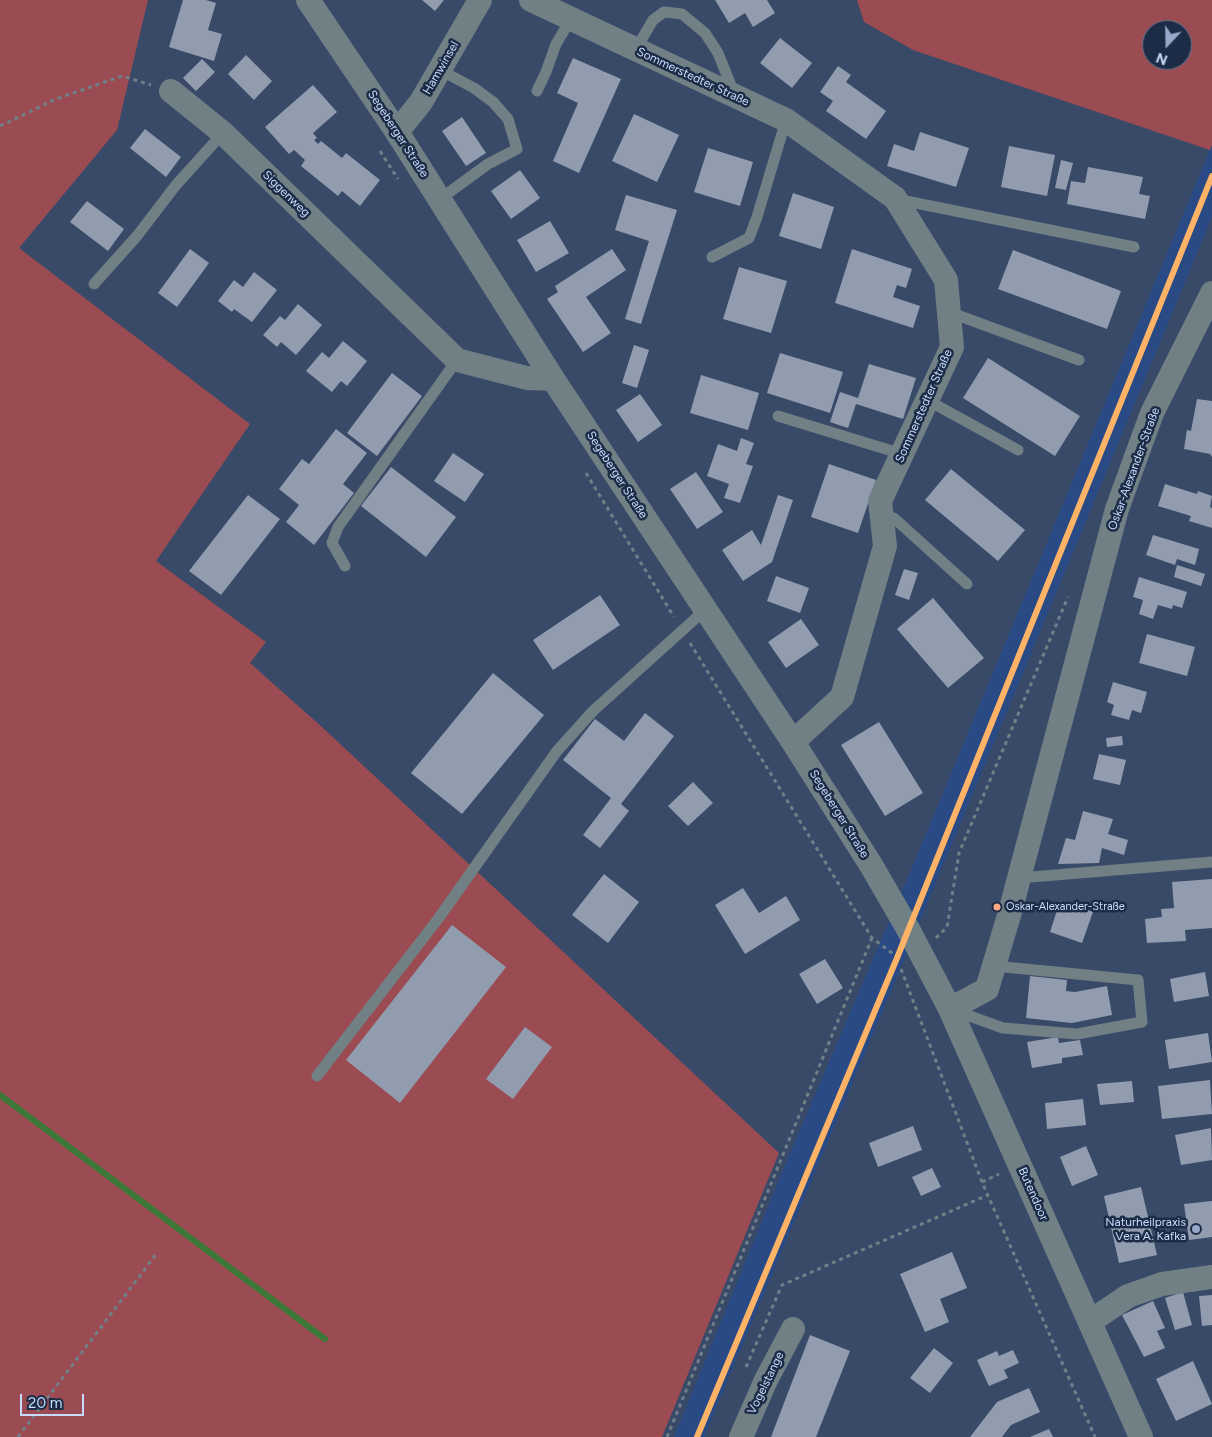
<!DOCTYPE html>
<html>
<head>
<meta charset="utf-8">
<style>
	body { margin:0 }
	#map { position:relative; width:1212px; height:1437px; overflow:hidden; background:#384a68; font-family:Figtree,sans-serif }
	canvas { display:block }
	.north { position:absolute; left:1142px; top:20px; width:50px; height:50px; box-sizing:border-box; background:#1d2c46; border:1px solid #61728f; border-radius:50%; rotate:201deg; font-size:14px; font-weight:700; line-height:20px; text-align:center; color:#c8dcfd }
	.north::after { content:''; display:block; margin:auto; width:18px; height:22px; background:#96a9c9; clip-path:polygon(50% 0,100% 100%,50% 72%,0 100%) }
	.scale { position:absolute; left:20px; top:1394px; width:64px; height:22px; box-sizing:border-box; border:2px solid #c8dcfd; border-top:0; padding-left:6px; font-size:15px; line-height:18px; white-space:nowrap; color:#c8dcfd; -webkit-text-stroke:4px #1d2c46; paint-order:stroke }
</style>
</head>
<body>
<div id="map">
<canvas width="1212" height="1437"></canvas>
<div class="north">N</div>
<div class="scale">20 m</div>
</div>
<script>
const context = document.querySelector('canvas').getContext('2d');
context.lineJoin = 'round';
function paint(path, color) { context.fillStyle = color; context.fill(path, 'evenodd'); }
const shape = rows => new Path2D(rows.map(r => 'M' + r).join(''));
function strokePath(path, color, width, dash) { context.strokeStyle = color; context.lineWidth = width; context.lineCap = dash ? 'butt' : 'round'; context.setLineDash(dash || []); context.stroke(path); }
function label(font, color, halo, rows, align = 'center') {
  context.font = font + ' Figtree,sans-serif'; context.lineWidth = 5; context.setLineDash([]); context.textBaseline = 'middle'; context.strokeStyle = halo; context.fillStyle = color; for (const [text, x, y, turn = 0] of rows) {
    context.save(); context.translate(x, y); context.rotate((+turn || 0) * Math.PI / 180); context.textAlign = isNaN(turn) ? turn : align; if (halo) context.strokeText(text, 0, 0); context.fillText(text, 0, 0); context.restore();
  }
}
const built = shape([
	[1212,145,1212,217,892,989,704,1437,674,1437,787,1160,909,875]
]);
const green = shape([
	[0,0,148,0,117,130,19,248,250,424,156,561,266,642,250,663,323,728,779,1153,662,1437,0,1437],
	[857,0,1212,0,1212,145,1210,150,913,50,864,22],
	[1152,30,1182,30,1182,60,1152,60]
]);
const stream = shape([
	[0,1095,325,1339]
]);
const building = shape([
	[183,0,206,0,216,3,208,30,222,34,214,61,169,47],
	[422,0,444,0,435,11],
	[715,0,767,0,775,13,753,27,745,13,729,23],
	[780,38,812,63,792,88,760,63],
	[246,55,272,81,254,100,228,74],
	[573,58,621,79,579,173,553,161,578,103,557,93],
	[202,59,215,72,196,91,183,78],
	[838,66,851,75,846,82,886,111,866,139,826,111,833,101,820,92],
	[313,85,337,112,313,133,317,138,314,140,318,144,321,141,342,158,346,153,380,180,360,206,342,191,338,196,301,166,305,160,294,150,289,154,265,127],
	[634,114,679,135,657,182,612,161],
	[462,117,486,153,466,166,442,131],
	[145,129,181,157,166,177,130,148],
	[920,132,969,148,956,187,887,166,894,144,914,151],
	[1009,146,1055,155,1047,196,1001,187],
	[708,148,753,162,740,206,694,192],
	[1061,160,1073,163,1066,190,1055,188],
	[1088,167,1143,177,1139,194,1150,196,1145,219,1067,204,1071,181,1085,183],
	[520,170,540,198,511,219,491,191],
	[793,193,834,207,821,249,779,236],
	[626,195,677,210,641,324,625,319,649,241,615,230],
	[87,201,124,229,108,251,70,222],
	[550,221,569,253,536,272,517,240],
	[190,249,209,263,177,307,158,293],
	[612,249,626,270,586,297,611,333,583,352,547,299,558,292,555,286],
	[852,249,912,269,906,288,897,285,893,297,920,306,913,328,835,303],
	[1013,250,1121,291,1107,329,998,289],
	[739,267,787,281,771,333,723,319],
	[254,272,277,290,252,322,234,309,232,312,218,301,234,280,243,287],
	[298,304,322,325,296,355,281,342,277,347,263,335,280,316,285,320],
	[343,341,367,361,347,386,341,381,332,392,306,371,322,352,329,358],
	[634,345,649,350,637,388,622,383],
	[780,353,843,372,830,413,767,393],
	[988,358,1080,416,1055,456,963,398],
	[869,364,916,378,903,419,856,404,848,428,830,422,840,392,858,398],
	[392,373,422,396,377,456,347,433],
	[701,375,759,393,748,430,690,413],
	[640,394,662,425,638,442,616,410],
	[1197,399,1212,401,1212,457,1210,454,1184,449,1187,430,1191,431],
	[336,429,367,453,343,484,354,493,314,545,286,522,299,505,279,489,302,459,309,464],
	[741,438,754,443,746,464,753,466,740,503,724,498,729,484,707,476,718,444,737,451],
	[453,453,484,474,465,502,434,481],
	[829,464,876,480,858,533,811,517],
	[391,467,456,517,426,557,361,506],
	[951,469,1025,530,998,561,925,500],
	[696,472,723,512,697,529,670,489],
	[1165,484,1197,494,1198,491,1212,496,1210,507,1212,508,1212,528,1189,521,1191,516,1158,506],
	[248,495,280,519,221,595,189,571],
	[778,495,793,500,772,562,743,581,722,550,752,530,761,545],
	[1153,535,1199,549,1195,565,1177,559,1175,565,1146,555],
	[1177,565,1205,574,1201,586,1174,577],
	[904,569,918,573,909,600,895,595],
	[776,576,809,588,800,613,767,601],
	[1139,577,1187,592,1182,608,1173,605,1172,609,1158,605,1153,619,1139,614,1143,600,1133,597],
	[600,595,620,625,553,670,533,640],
	[933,598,984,658,948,688,897,629],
	[801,619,819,645,786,668,768,642],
	[1147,634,1195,647,1187,676,1139,663],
	[493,673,544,715,462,814,411,773],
	[1113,682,1147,692,1141,713,1132,710,1129,720,1111,715,1114,705,1107,702],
	[645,713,674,736,621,804,629,811,600,848,583,835,611,798,563,760,595,719,624,741],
	[879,722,923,793,885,816,841,745],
	[1122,736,1123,745,1107,747,1106,738],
	[1099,754,1126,760,1120,785,1093,779],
	[693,782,713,803,688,826,668,806],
	[1083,811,1113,819,1108,834,1128,840,1124,855,1102,848,1099,863,1058,864,1066,838,1075,840],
	[604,874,639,902,608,943,572,915],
	[1212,879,1212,928,1185,930,1186,941,1147,943,1145,919,1162,917,1161,909,1174,908,1172,882],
	[743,888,759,913,786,896,800,920,745,954,715,905],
	[1060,901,1093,912,1082,943,1050,932],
	[452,925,506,967,400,1103,346,1060],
	[825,959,843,988,817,1004,799,974],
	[1205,972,1209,996,1174,1002,1170,979],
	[1030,976,1067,980,1066,991,1075,992,1107,986,1112,1015,1072,1023,1026,1018],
	[525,1027,552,1047,513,1099,486,1079],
	[1208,1033,1212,1062,1169,1069,1165,1040],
	[1058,1037,1059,1043,1080,1040,1083,1055,1062,1058,1062,1063,1032,1068,1027,1042],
	[1210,1080,1212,1114,1162,1119,1158,1086],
	[1132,1081,1134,1102,1100,1105,1097,1084],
	[1083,1099,1086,1125,1047,1129,1045,1103],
	[913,1126,922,1150,878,1167,869,1143],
	[1211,1128,1212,1160,1181,1165,1175,1135],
	[1086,1146,1098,1175,1072,1186,1060,1157],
	[932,1168,941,1187,921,1196,912,1177],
	[1141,1187,1157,1255,1119,1263,1104,1196],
	[1212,1201,1212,1237,1189,1240,1184,1204],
	[952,1252,967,1288,940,1299,949,1322,925,1332,900,1274],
	[1183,1292,1192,1325,1175,1330,1165,1298],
	[1212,1295,1212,1325,1202,1326,1199,1296],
	[1153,1301,1165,1328,1157,1331,1165,1348,1144,1357,1122,1315],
	[810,1335,850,1351,816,1437,771,1437],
	[934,1348,953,1363,930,1393,910,1378],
	[1013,1350,1019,1363,1004,1370,1008,1378,989,1386,977,1360,997,1351,999,1356],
	[1193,1361,1212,1404,1176,1421,1156,1379],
	[1029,1388,1040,1412,1011,1425,1002,1437,970,1437,997,1402],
	[1049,1429,1053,1437,1030,1437]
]);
const path = shape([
	[0,126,56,99,122,76,151,85],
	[380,151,398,179],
	[586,473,674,617],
	[690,643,872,938,896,956],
	[936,938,947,927,959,853,1068,597],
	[901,969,982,1182,1095,1437],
	[982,1182,999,1174],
	[746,1367,782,1285,988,1195],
	[18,1437,157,1253],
	[667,1437,872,938]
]);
const lane = shape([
	[636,49,653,20,664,12,682,14,705,33,718,53,734,93],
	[440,70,474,88,493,102,508,119,517,149,488,164,440,199],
	[537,91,546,72,556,44,571,19],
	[896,199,1134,247],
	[712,257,749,238,757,217,786,120],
	[94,284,137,236,176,185,223,133],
	[949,312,1079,360],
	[927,400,1018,450],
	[778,416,902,454],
	[881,512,895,519,967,584],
	[345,566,332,543,338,527,457,360],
	[1019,878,1212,862],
	[953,1010,1003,1028,1077,1034,1142,1022,1138,980,994,966],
	[317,1076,438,919,557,751,593,711,706,609]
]);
const street = shape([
	[308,0,397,132,553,379,793,742,871,865,908,929,950,1009,1141,1437],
	[531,0,786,120,895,198,946,280,952,347,880,501,885,546,842,697,793,742],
	[171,91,223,133,457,360,527,378,553,379],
	[397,132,421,102,480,0],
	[950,1009,987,989,1010,912,1117,509,1152,413,1212,293],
	[1091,1321,1128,1296,1162,1284,1212,1277],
	[741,1437,766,1380,793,1329]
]);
const rail1 = shape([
	[697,1437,897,958,1212,176]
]);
const markers = [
	[997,907,4.5,"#ffa980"],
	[1196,1229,5,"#96a9c9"]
];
const busNames = [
	["Oskar-Alexander-Straße",1006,907]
];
const streetNames = [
	["Hamwinsel",441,68,-60],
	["Sommerstedter Straße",693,77,25],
	["Segeberger Straße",398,134,57],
	["Siggenweg",286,194,44],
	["Sommerstedter Straße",924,406,-66],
	["Oskar-Alexander-Straße",1134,469,-70],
	["Segeberger Straße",617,475,57],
	["Segeberger Straße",839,814,58],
	["Butendoor",1033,1194,66],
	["Vogelstange",766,1383,-64]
];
const poiNames = [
	["Naturheilpraxis",1186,1222],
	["Vera A. Kafka",1186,1236]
];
paint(built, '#294a84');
paint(green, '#9b4c52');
strokePath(stream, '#3c7837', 6);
paint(building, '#919caf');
strokePath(path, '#717f89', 3, [4, 4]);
strokePath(lane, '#708085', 11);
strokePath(street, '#708085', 24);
strokePath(rail1, '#ffb366', 6);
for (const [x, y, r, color] of markers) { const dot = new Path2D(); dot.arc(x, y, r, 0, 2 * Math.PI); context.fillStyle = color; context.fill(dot); strokePath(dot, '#1d2c46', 2); }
label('11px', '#c8dcfd', '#1d2c46', busNames, 'left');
label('12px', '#c8dcfd', '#1d2c46', streetNames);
label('12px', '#c8dcfd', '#1d2c46', poiNames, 'right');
</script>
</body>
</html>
